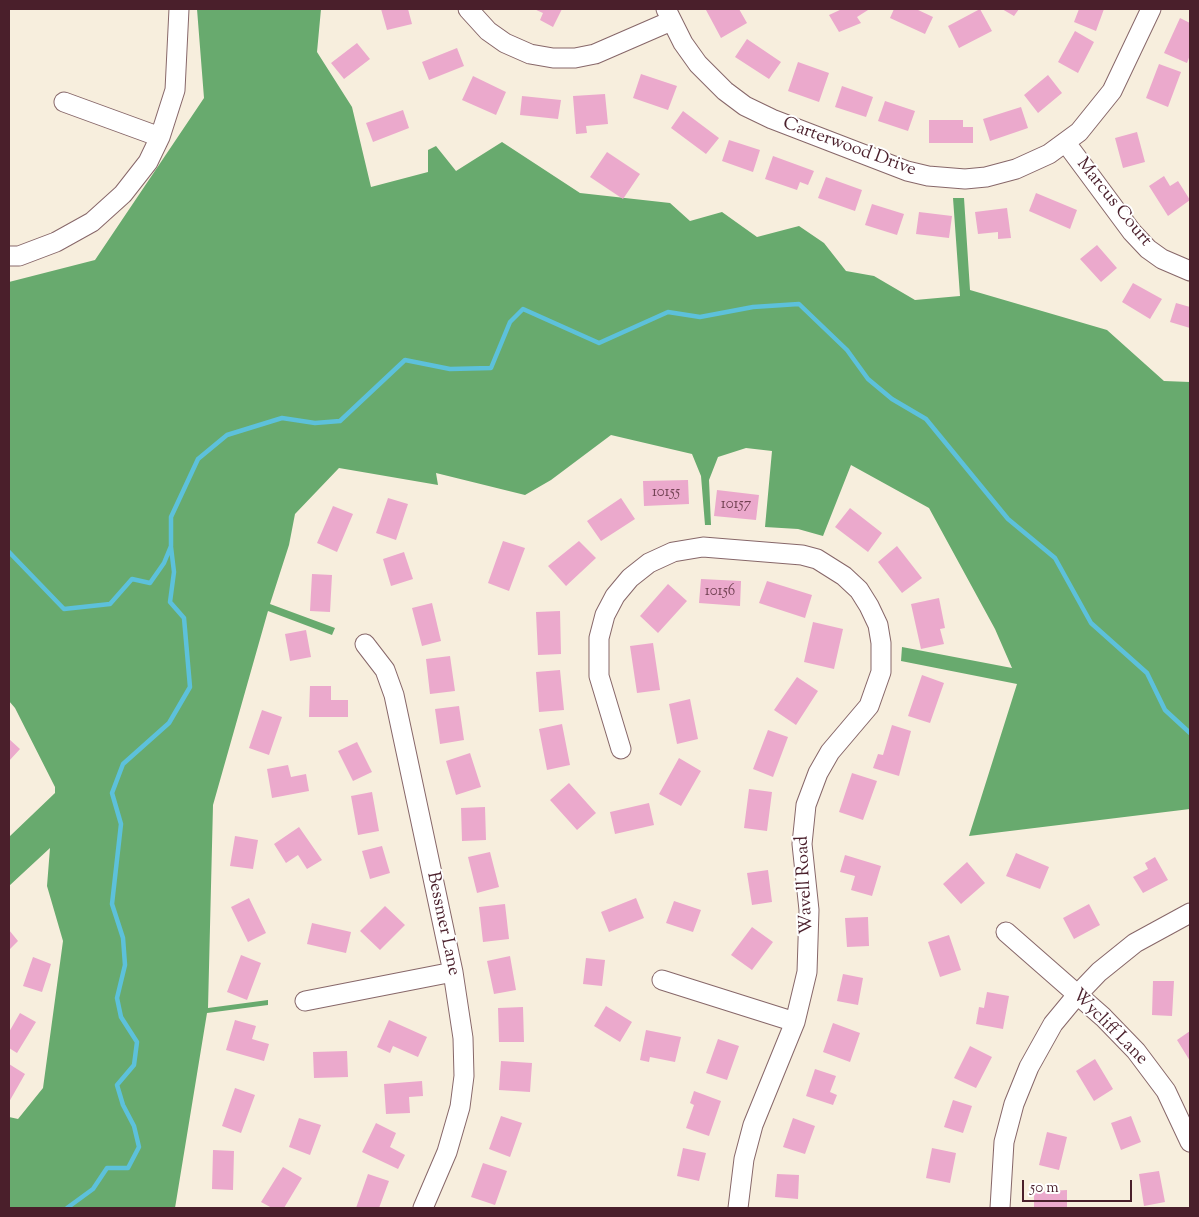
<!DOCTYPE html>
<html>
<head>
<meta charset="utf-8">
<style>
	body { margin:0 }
	#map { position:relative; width:1199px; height:1217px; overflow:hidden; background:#f7eedd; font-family:"Sorts Mill Goudy",serif }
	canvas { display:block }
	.frame { position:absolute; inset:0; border:10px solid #4a1f2b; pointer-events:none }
	.scale { position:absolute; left:1022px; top:1180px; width:110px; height:22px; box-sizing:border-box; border:2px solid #4a1f2b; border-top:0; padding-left:6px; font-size:15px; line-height:18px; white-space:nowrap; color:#4a1f2b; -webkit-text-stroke:4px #fff; paint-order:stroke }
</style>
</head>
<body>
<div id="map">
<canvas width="1199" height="1217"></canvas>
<div class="frame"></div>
<div class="scale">50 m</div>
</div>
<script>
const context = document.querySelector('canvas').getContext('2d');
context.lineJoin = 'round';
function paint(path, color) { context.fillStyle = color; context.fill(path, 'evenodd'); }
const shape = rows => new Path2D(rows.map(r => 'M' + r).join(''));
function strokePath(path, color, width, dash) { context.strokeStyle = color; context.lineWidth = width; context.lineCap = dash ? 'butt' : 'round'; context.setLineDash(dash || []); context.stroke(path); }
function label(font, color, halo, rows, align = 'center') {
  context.font = font + ' "Sorts Mill Goudy",serif'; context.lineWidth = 4; context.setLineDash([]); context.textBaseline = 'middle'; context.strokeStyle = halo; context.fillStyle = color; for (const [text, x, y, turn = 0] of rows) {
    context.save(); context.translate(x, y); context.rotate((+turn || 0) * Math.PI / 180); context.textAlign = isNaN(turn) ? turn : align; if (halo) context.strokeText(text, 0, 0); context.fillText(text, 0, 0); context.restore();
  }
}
const forest = shape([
	[197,9,321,9,317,52,352,107,371,187,428,172,428,150,436,146,456,171,502,142,580,193,670,203,690,221,722,212,757,237,799,226,824,243,846,271,874,276,915,300,960,296,953,198,964,198,970,290,1107,330,1164,381,1190,382,1190,809,969,836,1017,684,901,661,902,647,1012,668,995,629,929,508,851,465,823,536,798,529,765,527,772,451,746,448,718,457,709,480,711,525,705,525,701,476,692,454,611,435,551,480,525,495,436,473,438,485,339,468,295,514,289,545,270,604,335,628,332,635,268,611,213,805,208,1008,268,1000,268,1005,207,1013,175,1208,9,1208,9,1117,18,1119,43,1088,63,941,47,886,50,848,9,886,9,837,55,793,55,787,15,708,9,701,9,282,95,260,204,98]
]);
const stream = shape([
	[9,552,64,609,110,604,132,579,150,583,164,563,171,546,171,517,198,459,227,435,282,418,315,423,340,421,405,360,450,369,491,368,510,322,523,309,599,343,668,312,700,317,753,307,799,304,847,350,868,379,892,399,926,419,1008,519,1055,558,1091,623,1147,673,1165,710,1190,733],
	[67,1208,93,1189,107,1168,128,1168,139,1147,134,1126,123,1105,117,1085,134,1065,137,1042,121,1017,117,998,125,965,123,938,112,904,121,824,112,793,123,764,169,723,190,687,184,618,170,602,174,572,171,547]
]);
const building = shape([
	[381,9,408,9,412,24,387,30],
	[534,9,562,9,553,27,540,20,543,13],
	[709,9,739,9,747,23,721,38,706,10],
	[842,9,867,9,868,10,857,17,861,23,839,32,829,15],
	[894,9,916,9,933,17,925,34,890,18],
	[980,9,992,31,959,48,948,26],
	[1002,9,1019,9,1014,16],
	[1079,9,1104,9,1096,31,1074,22],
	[1180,18,1190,23,1190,55,1187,63,1164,53],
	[1075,31,1094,42,1078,73,1058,62],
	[747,39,781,62,769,79,735,57],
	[357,43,370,59,344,79,331,63],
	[457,48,464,66,429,80,422,62],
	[798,62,829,73,819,102,788,91],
	[1159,64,1181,72,1168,107,1146,98],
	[641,74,677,86,668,110,633,98],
	[1048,75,1062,93,1038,113,1024,95],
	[473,76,506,92,496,115,462,100],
	[842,86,873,97,866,117,835,107],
	[605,94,608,124,586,126,587,133,576,134,573,96],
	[522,96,561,100,558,119,520,115],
	[885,101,915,111,908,131,878,121],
	[1021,107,1028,128,990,141,983,119],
	[403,110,409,128,373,142,366,123],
	[683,111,719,138,706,154,671,128],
	[929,120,963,120,963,127,973,127,973,143,929,143],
	[1137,132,1145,162,1123,168,1115,138],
	[729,140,760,150,753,172,722,161],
	[607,152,640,174,623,199,590,177],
	[773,156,814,171,808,185,800,182,797,190,765,179],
	[1164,176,1170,186,1178,181,1190,200,1168,216,1149,186],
	[826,177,862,190,855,211,818,198],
	[1036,193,1077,210,1070,229,1029,211],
	[872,204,904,214,897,235,865,225],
	[1007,208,1011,238,998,239,998,232,978,234,975,212],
	[919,212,952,216,949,238,916,234],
	[1097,245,1117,268,1101,282,1080,259],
	[1133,283,1162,299,1150,319,1122,302],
	[1176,303,1190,307,1190,328,1170,322],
	[688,480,689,504,644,506,643,481],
	[717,490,759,495,756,520,714,516],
	[388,498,408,504,396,540,376,533],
	[621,498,635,519,601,541,587,521],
	[333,506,353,514,337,552,317,543],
	[850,508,882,533,868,552,835,527],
	[503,541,525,548,509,591,488,583],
	[579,541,596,558,566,586,548,566],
	[897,546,922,578,902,593,878,562],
	[404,552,413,579,391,586,383,559],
	[312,574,332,575,330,612,310,611],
	[701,579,741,581,740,606,699,603],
	[767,581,812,595,805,618,759,603],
	[668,584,687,601,658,633,640,616],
	[939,598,945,628,940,629,944,644,921,649,911,604],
	[432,603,441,641,422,646,412,608],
	[560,611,561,654,538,655,536,612],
	[813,622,843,629,834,669,804,662],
	[306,630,311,657,290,661,285,634],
	[653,643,660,690,637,693,630,646],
	[450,656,455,691,430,694,426,659],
	[560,670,564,710,539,712,536,672],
	[922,675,944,683,930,723,908,716],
	[797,677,818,691,796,725,774,710],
	[310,686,331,686,331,700,348,700,348,717,309,717],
	[690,699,698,739,677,744,669,704],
	[459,706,464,740,440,744,435,709],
	[262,710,282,717,269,755,249,748],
	[562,724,570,765,547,770,539,729],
	[892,725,911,731,899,776,873,768,878,754,883,755],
	[768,730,788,737,773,777,753,769],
	[9,739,20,749,9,761],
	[357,742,372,772,353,781,338,751],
	[470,753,481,787,456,795,446,761],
	[679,758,701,771,681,806,659,794],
	[288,765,291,777,306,774,309,791,272,798,267,769],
	[852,773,877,781,863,820,839,812],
	[569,783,596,813,577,830,550,800],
	[749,789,772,792,767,831,744,828],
	[372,792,379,831,358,835,351,796],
	[649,803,654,825,615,834,610,812],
	[485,807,486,840,462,841,461,808],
	[299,827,322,860,307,869,298,855,286,863,274,844],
	[235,836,258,840,253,869,230,866],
	[382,846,390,873,370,879,362,851],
	[490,852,499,887,477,893,468,857],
	[1016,853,1049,867,1040,889,1006,876],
	[845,855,881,866,872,896,851,890,855,876,840,872],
	[1155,857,1168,880,1143,893,1133,877,1148,869,1145,863],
	[967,862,985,883,961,904,943,884],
	[768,870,772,902,752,905,747,873],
	[249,898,266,933,248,942,231,907],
	[636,898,644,918,609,932,601,912],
	[674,901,701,910,693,932,666,923],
	[505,904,509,939,483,942,479,907],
	[1089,904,1100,925,1074,939,1063,918],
	[385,906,405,925,380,950,360,931],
	[868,917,869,946,847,947,845,918],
	[312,923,351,932,346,953,307,944],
	[752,927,773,942,752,970,731,955],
	[9,930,18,941,9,950],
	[949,935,961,970,940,977,928,942],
	[241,955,261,963,247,1000,227,992],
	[510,956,516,990,494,994,487,961],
	[33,957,51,964,42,992,23,986],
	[586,958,605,960,602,986,583,984],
	[843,974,863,978,858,1005,837,1001],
	[1153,981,1174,981,1172,1016,1152,1015],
	[987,992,1009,996,1003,1029,976,1024,979,1007,984,1008],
	[606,1006,632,1022,620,1042,594,1026],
	[523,1007,524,1042,499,1042,498,1008],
	[20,1013,36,1022,17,1053,9,1048,9,1032],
	[235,1020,256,1026,252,1039,269,1044,264,1061,226,1050],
	[389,1020,427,1037,418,1057,393,1046,390,1053,377,1047],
	[833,1023,860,1033,850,1062,823,1052],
	[646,1030,681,1037,675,1062,650,1057,649,1062,640,1060],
	[1190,1031,1190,1061,1177,1040],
	[718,1039,739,1046,727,1080,706,1073],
	[970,1046,992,1057,976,1088,954,1078],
	[347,1051,348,1077,314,1078,313,1052],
	[1095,1059,1113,1089,1094,1101,1076,1071],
	[501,1061,532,1063,530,1092,499,1090],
	[9,1064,25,1074,9,1102],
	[815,1069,836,1076,830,1092,837,1095,833,1105,806,1096],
	[422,1081,423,1096,409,1097,410,1113,386,1114,384,1084],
	[235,1088,255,1095,241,1133,222,1126],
	[694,1091,721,1101,709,1136,686,1128,694,1105,690,1103],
	[953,1100,972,1106,963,1133,944,1127],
	[501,1116,522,1123,510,1157,489,1149],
	[1131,1116,1141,1142,1121,1150,1111,1123],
	[299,1118,321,1125,310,1155,289,1147],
	[793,1118,815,1126,805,1154,783,1147],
	[376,1123,396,1133,390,1147,405,1155,398,1169,362,1152],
	[1047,1132,1067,1137,1059,1170,1039,1165],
	[683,1148,706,1153,699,1181,677,1176],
	[932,1148,956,1153,950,1183,926,1178],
	[213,1150,234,1151,233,1190,212,1189],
	[483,1163,507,1171,495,1205,471,1197],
	[283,1167,302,1178,284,1208,272,1208,261,1202],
	[1159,1171,1165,1202,1144,1206,1139,1174],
	[368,1174,389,1181,379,1208,356,1208],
	[777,1174,799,1175,798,1199,775,1197],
	[1067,1190,1067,1207,1034,1208,1034,1192]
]);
const minor = shape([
	[468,9,488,31,505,43,530,54,553,58,575,58,595,54,671,21],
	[666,9,683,43,698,64,725,91,745,106,772,119,907,171,928,176,965,179,986,177,1016,169,1049,154,1079,132,1112,91,1151,9],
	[64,102,160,137],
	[1066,143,1132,232,1148,249,1162,259,1190,271],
	[9,256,19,256,56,242,92,222,123,194,148,162,160,137,175,90,179,9],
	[365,644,385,670,394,695,453,972,463,1038,464,1076,460,1107,447,1152,423,1208],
	[621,749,599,676,599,638,605,615,615,596,630,578,649,563,673,552,703,547,802,555,817,559,844,576,859,590,869,606,878,625,881,643,881,672,869,706,830,752,818,773,806,805,802,844,809,910,807,972,795,1022,753,1125,744,1159,738,1208],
	[1006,932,1103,1017,1136,1051,1166,1091,1190,1142],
	[662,980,795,1022],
	[305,1001,453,972],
	[1000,1208,1004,1142,1014,1104,1029,1067,1053,1024,1077,995,1099,972,1135,943,1190,913]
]);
const numberNames = [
	["10155",666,493],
	["10157",736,505],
	["10156",720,592]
];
const streetNames = [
	["Carterwood Drive",849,148,20],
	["Marcus Court",1113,203,51],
	["Wavell Road",806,885,-93],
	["Bessmer Lane",442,924,78],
	["Wycliff Lane",1109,1028,45]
];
paint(forest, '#68aa6e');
strokePath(stream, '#5dc1db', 4.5);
paint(building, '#eba9cc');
strokePath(minor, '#876769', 21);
strokePath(minor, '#fff', 19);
label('15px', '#724253', null, numberNames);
label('18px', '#4a1f2b', '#fff', streetNames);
</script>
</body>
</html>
